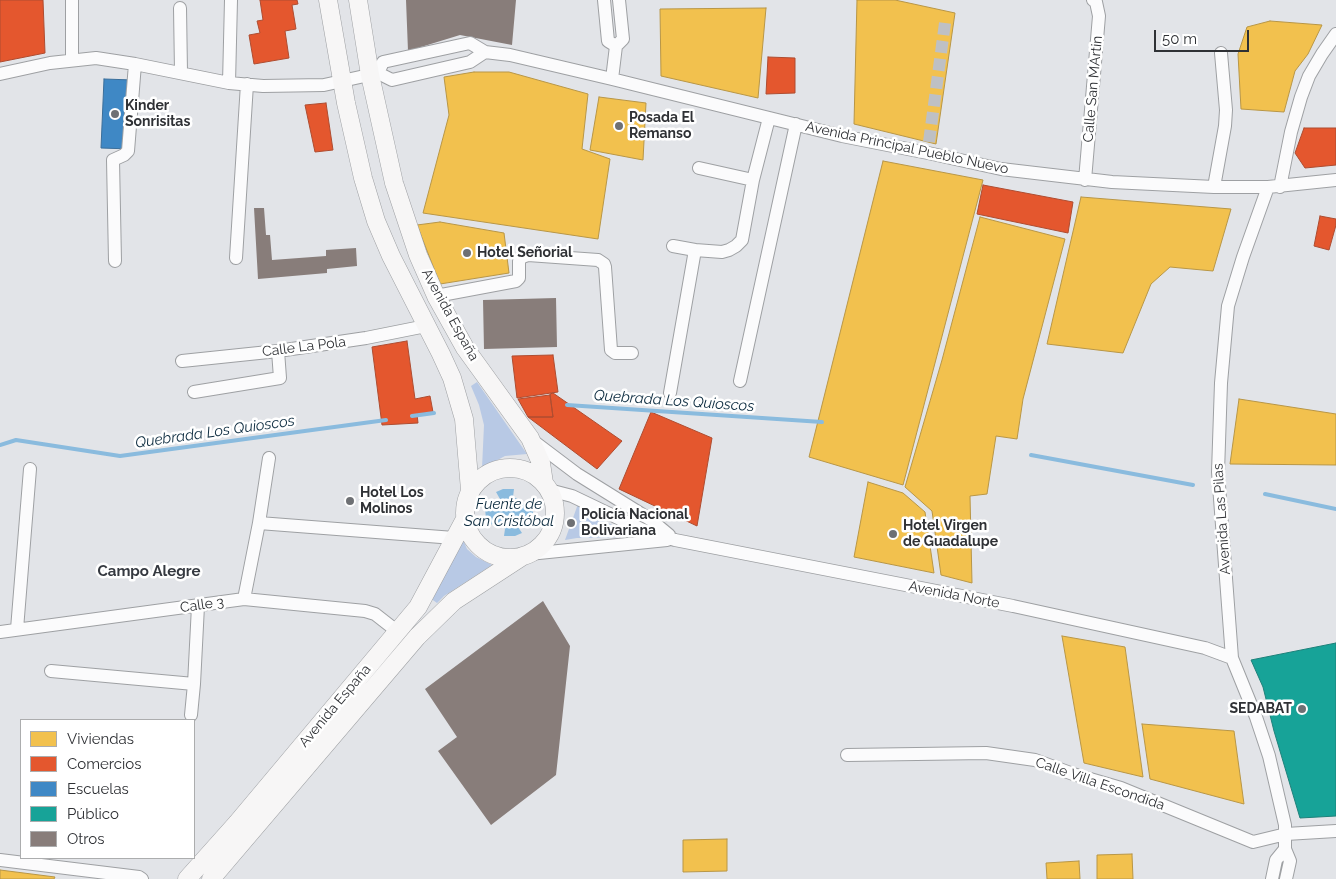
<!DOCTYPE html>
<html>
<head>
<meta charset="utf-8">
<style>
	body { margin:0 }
	#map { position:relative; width:1336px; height:879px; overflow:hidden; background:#e2e4e8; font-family:Raleway,sans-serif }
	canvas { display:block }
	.legend { position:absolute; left:20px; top:719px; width:175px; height:140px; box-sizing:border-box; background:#fff; border:1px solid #acadae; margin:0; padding:6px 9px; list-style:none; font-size:15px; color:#2f3135 }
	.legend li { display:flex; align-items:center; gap:10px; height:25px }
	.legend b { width:25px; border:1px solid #acadae }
	.scale { position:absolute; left:1154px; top:30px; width:95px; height:22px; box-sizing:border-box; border:2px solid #2f3135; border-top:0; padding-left:6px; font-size:15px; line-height:18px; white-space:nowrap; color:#2f3135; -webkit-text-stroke:4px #fff; paint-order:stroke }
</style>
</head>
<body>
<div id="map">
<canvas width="1336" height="879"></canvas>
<ul class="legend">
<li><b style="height:14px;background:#f2c14e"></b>Viviendas</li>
<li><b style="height:14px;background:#e4572e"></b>Comercios</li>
<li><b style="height:14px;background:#3f88c5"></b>Escuelas</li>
<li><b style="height:14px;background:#17a398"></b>Público</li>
<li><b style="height:14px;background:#887d7a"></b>Otros</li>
</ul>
<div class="scale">50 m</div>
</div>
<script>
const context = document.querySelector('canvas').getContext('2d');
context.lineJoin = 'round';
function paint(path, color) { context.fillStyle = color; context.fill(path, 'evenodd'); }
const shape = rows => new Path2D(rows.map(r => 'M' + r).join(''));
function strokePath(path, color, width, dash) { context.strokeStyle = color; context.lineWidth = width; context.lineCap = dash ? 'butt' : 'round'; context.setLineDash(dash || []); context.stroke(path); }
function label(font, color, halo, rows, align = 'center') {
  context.font = font + ' Raleway,sans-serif'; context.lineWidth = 5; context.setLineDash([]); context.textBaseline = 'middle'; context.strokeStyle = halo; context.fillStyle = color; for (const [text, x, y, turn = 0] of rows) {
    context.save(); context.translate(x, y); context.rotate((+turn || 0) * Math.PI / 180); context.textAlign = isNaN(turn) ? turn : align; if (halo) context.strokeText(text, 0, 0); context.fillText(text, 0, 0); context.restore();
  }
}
const green = shape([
	[477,382,527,454,505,456,482,468,484,425,479,405,471,386],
	[578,504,585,511,599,519,630,533,629,537,577,538,565,540],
	[462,537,467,549,476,557,492,565,444,596,437,603,430,598]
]);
const water = shape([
	[503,489,514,489,513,497,520,500,523,504,530,500,533,507,533,518,525,516,522,523,518,527,522,533,515,536,504,536,505,529,501,527,495,522,489,526,486,519,485,508,493,509,494,504,500,499,496,492]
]);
const homes = shape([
	[857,0,895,0,955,13,936,144,854,124,857,0],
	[766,8,758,98,661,76,660,9,766,8],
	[1270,21,1322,25,1308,54,1295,71,1284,112,1241,109,1238,54,1247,27,1270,21],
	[474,72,509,72,588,94,582,149,610,159,598,239,423,213,449,115,444,77,474,72],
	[599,97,646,103,643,160,590,150,599,97],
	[883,161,983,180,903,485,809,457,883,161],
	[1081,197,1231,209,1213,271,1170,267,1151,284,1123,353,1047,344,1081,197],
	[980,217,1065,239,1023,399,1017,439,996,436,987,494,970,496,972,583,941,575,932,511,905,487,942,360,980,217],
	[440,222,504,233,509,273,440,284,417,225,440,222],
	[1239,399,1336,414,1336,465,1230,464,1239,399],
	[868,482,903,493,925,512,934,573,854,557,868,482],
	[1062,636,1125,647,1143,777,1084,763,1062,636],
	[1142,724,1234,731,1244,804,1150,779,1142,724],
	[727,839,727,871,683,872,683,840,727,839],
	[1132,854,1133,879,1097,879,1097,855,1132,854],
	[1079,861,1080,879,1047,879,1046,863,1079,861],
	[0,870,55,877,54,879,0,879,0,870]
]);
const shops = shape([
	[0,0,43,0,45,53,0,62,0,0],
	[260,0,297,0,298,4,292,5,296,29,285,31,289,58,254,64,249,35,260,33,257,21,263,20,260,0],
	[768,57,795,58,795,93,766,94,768,57],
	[326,103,333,150,315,152,305,105,326,103],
	[1304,128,1336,128,1336,165,1305,168,1295,153,1304,128],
	[983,185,1073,202,1068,233,977,214,983,185],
	[1320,216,1336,219,1336,225,1329,250,1314,246,1320,216],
	[407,341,415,399,430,396,433,412,417,414,418,423,382,425,372,347,407,341],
	[553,355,558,392,517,398,512,356,553,355],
	[553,393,622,441,597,469,528,417,553,417,550,394,553,393],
	[550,395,553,417,528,417,518,399,550,395],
	[651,412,712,438,697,526,619,489,651,412]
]);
const schools = shape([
	[104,79,133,80,131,149,101,148,104,79]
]);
const public = shape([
	[1336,643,1336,816,1300,818,1274,731,1263,687,1251,660,1336,643]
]);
const stream = shape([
	[567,405,822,422],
	[412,416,434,413],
	[0,445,16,440,120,456,386,420],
	[1031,455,1193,485],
	[1265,494,1336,509]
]);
const building = shape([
	[406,0,516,0,512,45,460,35,408,51],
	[254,208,264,208,266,235,270,235,272,260,326,256,326,250,356,248,357,266,327,269,327,273,258,279],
	[556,298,557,347,484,349,483,300],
	[543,601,570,646,556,775,491,825,438,751,457,737,425,689]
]);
const streetTunnel = shape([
	[929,142,945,23]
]);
const street = shape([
	[72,0,72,60],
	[604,0,608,41,616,46,623,39,619,0],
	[180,8,181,72],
	[378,73,383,62,470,43,485,52,510,55,612,79,842,136,928,153,1001,169,1112,182,1214,187,1268,187,1336,180],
	[0,74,50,63,96,58,135,64,229,83,263,86,324,85,378,73,392,80,470,62,485,52],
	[612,79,616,46],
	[229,83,231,0],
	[699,168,753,180],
	[1085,180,1099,16,1096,2,1093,0],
	[1214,187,1225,126,1226,110,1221,53],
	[1268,187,1243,257,1228,306,1221,383,1218,472,1232,658,1256,717,1269,756,1285,825,1285,849,1290,861,1286,879],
	[1280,187,1291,132,1301,97,1309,76,1322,54,1336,34],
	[673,246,695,250],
	[236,258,247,84],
	[115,261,113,160,124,155,128,151,135,64],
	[436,296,516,281,519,278,519,261,522,257,528,255,598,260,604,264,605,267,611,350,615,353,632,353],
	[182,361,278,351,366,338,426,326],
	[740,381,796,124],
	[194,392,280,378,278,351],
	[670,393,695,250,722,252,729,250,736,246,742,240,753,180,769,118],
	[532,440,577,474,651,520,669,535],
	[549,490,572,496,643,530,675,540,1013,606,1205,648,1232,658],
	[259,523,269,458],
	[529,554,667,540],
	[244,599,259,523,454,538],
	[17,629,30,469],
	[0,632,244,599,365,611,375,614,398,632],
	[51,671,194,684],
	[191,715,194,684,198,606],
	[847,755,986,753,1035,760,1073,774,1121,788,1253,842,1286,834,1336,831],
	[0,860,139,877,142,879],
	[1272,879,1276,860,1285,849]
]);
const secondary = shape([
	[328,0,346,103,363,178,376,221,391,256,441,354,452,378,464,419,470,490],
	[358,0,370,75,394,183,418,255,436,296,465,348,530,438,541,463,544,483],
	'465 513a45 45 0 1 1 90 0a45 45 0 1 1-90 0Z',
	[187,879,237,823,418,607,465,519],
	[211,879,417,637,454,601,523,556]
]);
const markers = [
	[115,114,5,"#6e7074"],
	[619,126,5,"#6e7074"],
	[467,253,5,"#6e7074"],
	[350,501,5,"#6e7074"],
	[571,523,5,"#6e7074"],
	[893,534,5,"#6e7074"],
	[1302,709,5,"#6e7074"]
];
const streetNames = [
	["Calle San MArtin",1093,89,-85],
	["Avenida Principal Pueblo Nuevo",907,148,12],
	["Avenida España",450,315,61],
	["Calle La Pola",304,347,-7],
	["Avenida Las Pilas",1222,519,-94],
	["Avenida Norte",954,595,11],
	["Calle 3",202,605,-8],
	["Avenida España",335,706,-50],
	["Calle Villa Escondida",1100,784,19]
];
const poiNames = [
	["Kinder",125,106],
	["Sonrisitas",125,122],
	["Posada El",629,118],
	["Remanso",629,134],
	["Hotel Señorial",477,253],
	["Hotel Los",360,493],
	["Molinos",360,509],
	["Policía Nacional",581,515],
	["Bolivariana",581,531],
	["Hotel Virgen",903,526],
	["de Guadalupe",903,542],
	["SEDABAT",1292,709,"right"]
];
const waterNames = [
	["Quebrada Los Quioscos",674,401,4],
	["Quebrada Los Quioscos",215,432,-8],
	["Fuente de",509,504],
	["San Cristóbal",509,521]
];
const neighbourhoodNames = [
	["Campo Alegre",149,571]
];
paint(green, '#b8c9e5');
paint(water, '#8abbde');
paint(homes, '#f2c14e');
strokePath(homes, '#b89646', 1);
paint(shops, '#e4572e');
strokePath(shops, '#ae4c30', 1);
paint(schools, '#3f88c5');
strokePath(schools, '#3a6e9a', 1);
paint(public, '#17a398');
strokePath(public, '#1e817a', 1);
strokePath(stream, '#8abbde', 4);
paint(building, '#887d7a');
strokePath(streetTunnel, '#bec0c4', 12, [12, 6]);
strokePath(street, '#9ea0a3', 14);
strokePath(secondary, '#9ea0a3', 19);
strokePath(street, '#fbfbfc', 12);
strokePath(secondary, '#f7f6f6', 18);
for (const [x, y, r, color] of markers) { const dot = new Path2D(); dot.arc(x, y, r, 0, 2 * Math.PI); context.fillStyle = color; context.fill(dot); strokePath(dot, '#fff', 2); }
label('14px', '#2f3135', '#fff', streetNames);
label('bold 14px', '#2f3135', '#fff', poiNames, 'left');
label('italic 15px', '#0e2d41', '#fff', waterNames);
label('bold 15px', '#353940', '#fff', neighbourhoodNames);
</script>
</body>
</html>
